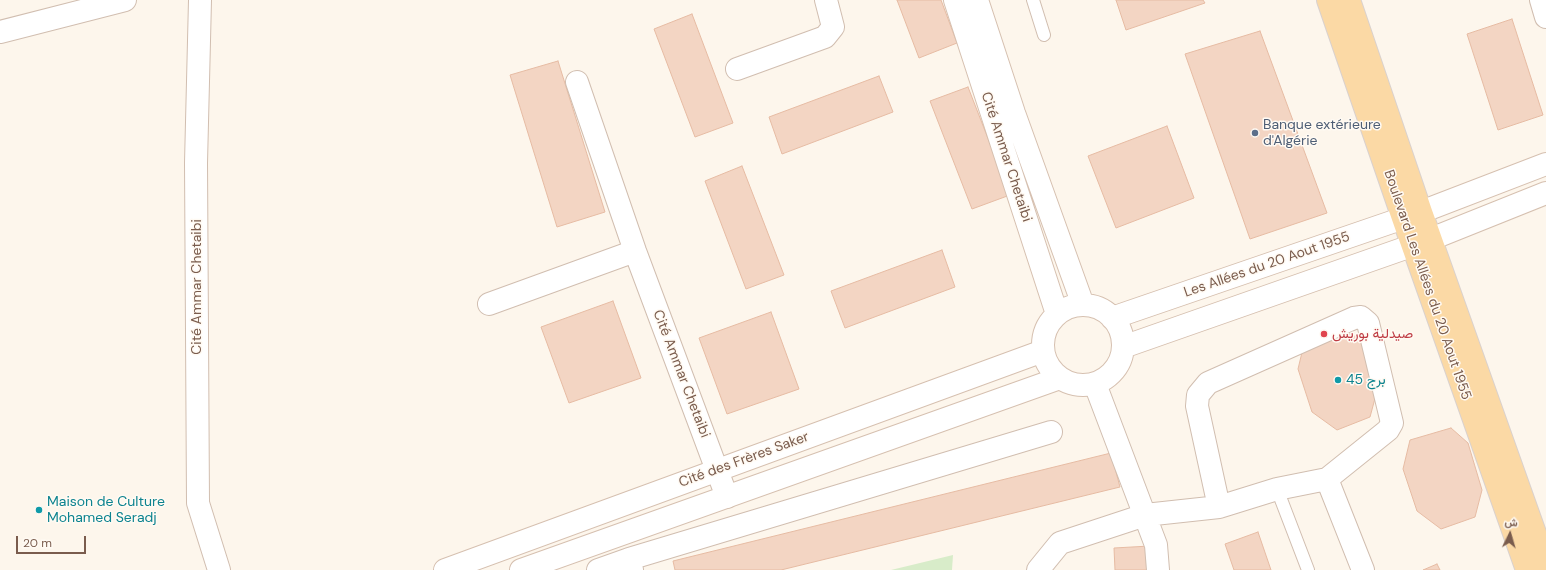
<!DOCTYPE html>
<html>
<head>
<meta charset="utf-8">
<style>
	body { margin:0 }
	#map { position:relative; width:1546px; height:570px; overflow:hidden; background:#fdf6ec; font-family:"DM Sans",Vazirmatn,sans-serif }
	canvas { display:block }
	.north { position:absolute; left:1490px; top:514px; width:40px; height:40px; -webkit-text-stroke:3px #fffaf3; paint-order:stroke; rotate:5deg; font-size:11px; font-weight:700; line-height:16px; text-align:center; color:#7a5c4d }
	.north::after { content:''; display:block; margin:auto; width:14px; height:18px; background:#7a5c4d; clip-path:polygon(50% 0,100% 100%,50% 72%,0 100%) }
	.scale { position:absolute; left:16px; top:536px; width:70px; height:18px; box-sizing:border-box; border:2px solid #7a5c4d; border-top:0; padding-left:5px; font-size:12px; line-height:14px; white-space:nowrap; color:#7a5c4d; -webkit-text-stroke:3px #fffaf3; paint-order:stroke }
</style>
</head>
<body>
<div id="map">
<canvas width="1546" height="570"></canvas>
<div class="north">ش</div>
<div class="scale">20 m</div>
</div>
<script>
const context = document.querySelector('canvas').getContext('2d');
context.lineJoin = 'round';
function paint(path, color) { context.fillStyle = color; context.fill(path, 'evenodd'); }
const shape = rows => new Path2D(rows.map(r => 'M' + r).join(''));
function strokePath(path, color, width, dash) { context.strokeStyle = color; context.lineWidth = width; context.lineCap = dash ? 'butt' : 'round'; context.setLineDash(dash || []); context.stroke(path); }
function label(font, color, halo, rows, align = 'center') {
  context.font = font + ' "DM Sans",Vazirmatn,sans-serif'; context.lineWidth = 3; context.setLineDash([]); context.textBaseline = 'middle'; context.strokeStyle = halo; context.fillStyle = color; for (const [text, x, y, turn = 0] of rows) {
    context.save(); context.translate(x, y); context.rotate((+turn || 0) * Math.PI / 180); context.textAlign = isNaN(turn) ? turn : align; if (halo) context.strokeText(text, 0, 0); context.fillText(text, 0, 0); context.restore();
  }
}
const green = shape([
	[953,555,952,570,891,570]
]);
const building = shape([
	[897,0,941,0,957,43,919,58,897,0],
	[1116,0,1203,0,1205,3,1126,30,1116,0],
	[692,14,733,123,695,137,654,29,692,14],
	[1512,19,1543,115,1498,130,1467,34,1512,19],
	[1260,31,1327,213,1250,239,1185,54,1260,31],
	[558,61,605,212,557,227,510,75,558,61],
	[879,76,893,112,782,154,769,117,879,76],
	[968,87,1010,195,972,209,930,101,968,87],
	[1167,126,1194,198,1116,228,1088,156,1167,126],
	[742,166,784,275,746,289,705,181,742,166],
	[942,250,955,287,845,328,831,291,942,250],
	[613,301,641,378,569,403,541,327,613,301],
	[771,312,799,389,727,414,699,338,771,312],
	[1346,329,1364,344,1377,391,1370,417,1337,430,1312,412,1298,369,1305,340,1346,329],
	[1451,428,1468,443,1482,490,1475,517,1441,529,1417,511,1403,469,1410,440,1451,428],
	[1111,453,1120,487,781,570,675,570,673,561,1111,453],
	[1258,532,1271,570,1234,570,1225,544,1258,532],
	[1150,546,1151,570,1115,570,1114,548,1150,546],
	[1437,564,1440,570,1423,570,1437,564]
]);
const service = shape([
	[1033,0,1044,35],
	[1277,489,1308,570]
]);
const minor = shape([
	[200,0,196,163,198,503,219,570],
	[1541,0,1546,17],
	[0,32,125,0],
	[737,69,825,37,833,27,826,0],
	[577,82,635,251,727,497],
	[489,304,635,251],
	[1095,384,1156,545,1158,570],
	[1327,479,1363,570],
	[629,559,1051,432],
	[598,570,629,559,632,570],
	[1038,570,1060,543,1145,515,1219,507,1277,489,1327,479,1388,430,1392,423,1368,323,1361,317,1354,318,1208,383,1198,395,1197,406,1219,507]
]);
const secondary = shape([
	[955,0,1057,314],
	[977,0,1014,113,1083,305],
	'1043 345a40 40 0 1 1 80 0a40 40 0 1 1-80 0Z',
	[1112,318,1421,212,1546,164],
	[1123,347,1431,239,1546,193],
	[445,570,1043,351],
	[521,570,1060,378]
]);
const primary = shape([
	[1328,0,1403,218,1527,570],
	[1349,0,1421,212,1546,564]
]);
const markers = [
	[1255,133,4,"#5c6f8a"],
	[1324,334,4,"#e0444e"],
	[1338,380,4,"#0f9aa8"],
	[39,510,4,"#0f9aa8"]
];
const serviceNames = [
	["Banque extérieure",1263,125],
	["d'Algérie",1263,141]
];
const streetNames = [
	["Cité Ammar Chetaibi",1006,157,72],
	["Les Allées du 20 Aout 1955",1267,265,-19],
	["Boulevard Les Allées du 20 Aout 1955",1427,285,71],
	["Cité Ammar Chetaibi",197,287,-90],
	["Cité Ammar Chetaibi",681,374,69],
	["Cité des Frères Saker",744,460,-20]
];
const healthNames = [
	["صيدلية بوريش",1332,334]
];
const cultureNames = [
	["برج 45",1346,380],
	["Maison de Culture",47,502],
	["Mohamed Seradj",47,518]
];
paint(green, '#d8ecc9');
paint(building, '#f3d5c3');
strokePath(building, '#e6bba3', 1);
strokePath(service, '#d1beb0', 14);
strokePath(minor, '#d1beb0', 24);
strokePath(secondary, '#d6c0b0', 24);
strokePath(primary, '#dad1cd', 24);
strokePath(service, '#fff', 12);
strokePath(minor, '#fff', 22);
strokePath(secondary, '#fff', 22);
strokePath(primary, '#fbd9a5', 22);
for (const [x, y, r, color] of markers) { const dot = new Path2D(); dot.arc(x, y, r, 0, 2 * Math.PI); context.fillStyle = color; context.fill(dot); strokePath(dot, '#fffaf3', 1.5); }
label('14px', '#4e5e75', '#fffaf3', serviceNames, 'left');
label('14px', '#7a5c4d', '#fffaf3', streetNames);
label('14px', '#be3a42', '#fffaf3', healthNames, 'left');
label('14px', '#0d838f', '#fffaf3', cultureNames, 'left');
</script>
</body>
</html>
